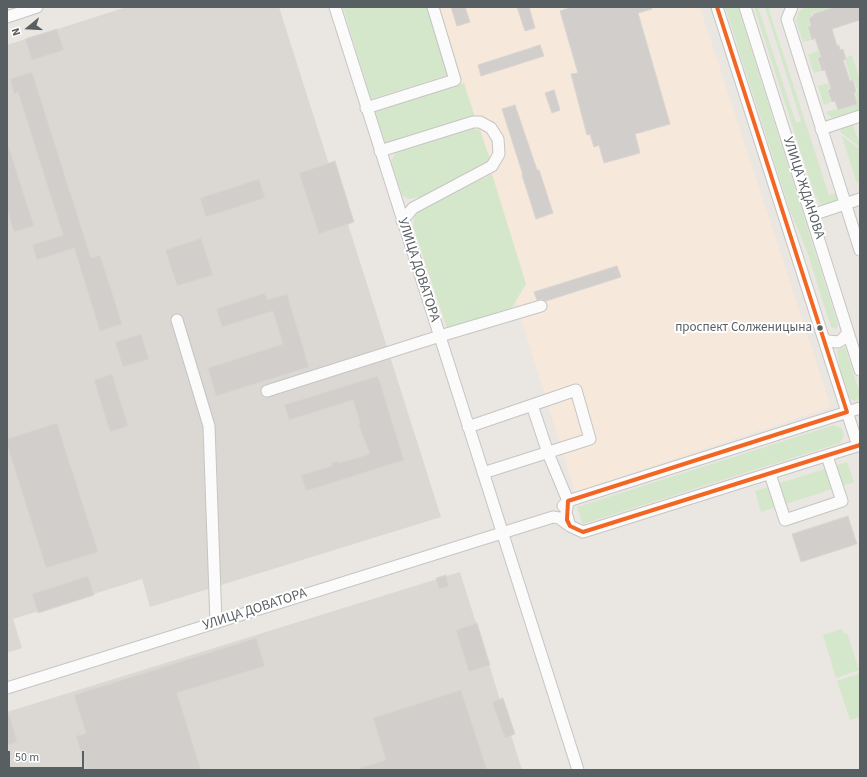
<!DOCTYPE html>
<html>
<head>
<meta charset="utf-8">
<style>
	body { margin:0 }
	#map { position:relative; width:867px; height:777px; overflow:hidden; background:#eae6e2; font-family:"Source Sans 3",sans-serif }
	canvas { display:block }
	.frame { position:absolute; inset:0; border:8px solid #585f62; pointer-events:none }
	.north { position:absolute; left:8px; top:8px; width:40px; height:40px; -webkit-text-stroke:3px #fff; paint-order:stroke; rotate:252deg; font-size:11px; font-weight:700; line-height:16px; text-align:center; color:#585f62 }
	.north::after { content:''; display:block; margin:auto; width:14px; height:18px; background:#585f62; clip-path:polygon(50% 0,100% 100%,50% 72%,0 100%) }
	.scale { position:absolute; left:8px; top:751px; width:76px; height:18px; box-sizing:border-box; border:2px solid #585f62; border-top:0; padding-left:5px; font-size:12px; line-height:14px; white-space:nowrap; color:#585f62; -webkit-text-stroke:3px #fff; paint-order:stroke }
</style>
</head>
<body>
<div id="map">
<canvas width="867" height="777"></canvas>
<div class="frame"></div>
<div class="north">N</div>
<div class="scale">50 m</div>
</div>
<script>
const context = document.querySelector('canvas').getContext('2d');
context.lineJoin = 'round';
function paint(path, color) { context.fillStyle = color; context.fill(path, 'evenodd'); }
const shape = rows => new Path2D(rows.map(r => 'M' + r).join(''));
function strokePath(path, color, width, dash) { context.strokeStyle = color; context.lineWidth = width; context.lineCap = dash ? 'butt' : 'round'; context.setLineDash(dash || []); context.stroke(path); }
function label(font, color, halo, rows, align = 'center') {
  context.font = font + ' "Source Sans 3",sans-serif'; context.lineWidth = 4; context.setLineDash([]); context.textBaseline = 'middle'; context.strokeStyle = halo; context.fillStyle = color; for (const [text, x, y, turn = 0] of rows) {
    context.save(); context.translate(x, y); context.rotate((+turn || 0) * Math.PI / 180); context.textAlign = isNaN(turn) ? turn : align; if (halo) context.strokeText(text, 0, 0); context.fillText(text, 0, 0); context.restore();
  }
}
const commercial = shape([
	[424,7,700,7,831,407,575,492]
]);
const industrial = shape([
	[127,7,279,7,441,517,150,607,142,579,13,619,22,648,7,653,7,45],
	[460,572,522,770,7,770,7,712]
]);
const green = shape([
	[343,7,427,7,448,75,371,99],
	[725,7,738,7,838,325,836,329,831,327,807,251,790,211],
	[754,7,758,7,796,123,801,121,765,7,768,7,829,195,837,192,839,199,834,205,825,206,820,204,815,196],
	[808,7,829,7,829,9,811,13,812,16,808,17,810,25,807,27,811,40,803,42,796,21,798,13,802,9],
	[818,51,820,56,817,58,821,71,814,73,808,55],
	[852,55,860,80,860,109,833,118,830,117,826,112,836,109,837,111,857,104,856,93,858,92,854,80,851,80,845,60,847,59,847,57],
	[464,83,475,117,386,145,375,112],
	[828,83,830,88,827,89,831,102,824,105,818,86],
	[853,125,860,145,860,147,841,133,840,129],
	[470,128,480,130,490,159,484,167,425,196,408,199,402,195,391,161,396,152],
	[842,136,860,149,860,178,857,184],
	[492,174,526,284,511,309,447,328,413,226,415,216,418,211],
	[845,347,860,394,860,398,855,401,848,398,840,372,837,350],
	[834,425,842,429,844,435,840,443,583,524,577,507],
	[847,462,854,482,761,512,755,491],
	[842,629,844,634,847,633,859,670,836,678,823,635],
	[860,673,860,717,850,720,837,681]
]);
const building = shape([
	[451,7,465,7,470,22,457,26,451,7],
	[517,7,529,7,535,28,525,31,517,7],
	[572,7,652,7,652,9,638,13,670,124,635,134,640,153,604,163,599,145,594,147,590,134,587,135,571,74,578,73,560,11,572,7],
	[835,7,860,7,860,20,832,29,837,46,839,45,840,50,843,49,846,59,843,60,850,81,853,80,856,92,854,93,857,104,838,110,835,101,832,102,828,90,831,89,825,70,822,71,818,58,821,57,815,38,812,40,808,27,811,26,809,18,813,16,813,14,835,7],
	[57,29,64,50,32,60,25,39,57,29],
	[540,45,544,56,481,76,478,65,540,45],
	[32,72,91,258,100,255,122,324,100,331,74,248,37,260,32,245,63,235,18,92,14,94,10,79,32,72],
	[554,90,560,110,552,113,545,93,554,90],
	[515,105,537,170,539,170,553,213,536,219,522,175,523,175,502,109,515,105],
	[9,148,34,226,14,232,7,210,7,149,9,148],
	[335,161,354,222,319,234,299,173,335,161],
	[259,179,265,198,206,217,200,198,259,179],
	[201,238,213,275,177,286,165,250,201,238],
	[617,266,621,277,546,301,542,299,537,300,534,292,617,266],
	[265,293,267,300,287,294,309,367,216,396,208,368,283,344,273,311,222,327,216,309,265,293],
	[141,334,149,359,123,367,115,342,141,334],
	[112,374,128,426,110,432,94,380,112,374],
	[378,376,404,460,306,491,301,475,332,466,331,463,338,461,339,463,370,454,358,423,360,423,353,400,289,420,284,405,378,376],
	[57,423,98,552,46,568,7,445,7,439,57,423],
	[848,516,857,544,801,562,792,534,848,516],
	[446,575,449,586,439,589,436,578,446,575],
	[88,576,94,595,38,613,32,594,88,576],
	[477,623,490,665,469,672,456,630,477,623],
	[256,638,265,666,177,693,201,770,86,770,76,736,86,733,74,695,256,638],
	[461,690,487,770,360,770,360,768,386,760,373,718,461,690],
	[503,698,515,734,505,738,492,702,503,698],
	[7,714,9,714,17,742,7,745,7,714]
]);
const minor = shape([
	[335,7,578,770],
	[717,7,858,446],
	[745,7,860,370],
	[792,7,787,19,860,250],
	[7,17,37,7],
	[366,108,455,80,433,7],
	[821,129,860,116],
	[380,151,473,122,480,122,491,128,498,139,499,154,492,166,413,208,402,221],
	[812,215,860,199],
	[177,320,209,426,216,623],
	[824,339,828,341,838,342,843,339,848,332],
	[267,391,440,336,541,306],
	[532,405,548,453,568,501],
	[468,427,576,390,590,439,483,473],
	[770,474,785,520,842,501,827,456],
	[568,501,566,513,570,526,583,532,860,445],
	[563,506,568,501,860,408],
	[7,688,553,517,559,518,570,526]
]);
const bus1 = shape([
	[717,7,847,412,568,501,567,520,570,526,583,532,860,445]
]);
const markers = [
	[820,328,3.5,"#585f62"]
];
const busNames = [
	["проспект Солженицына",812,328]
];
const streetNames = [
	["УЛИЦА ЖДАНОВА",803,188,72],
	["УЛИЦА ДОВАТОРА",418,270,72],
	["УЛИЦА ДОВАТОРА",255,610,-18]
];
paint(commercial, '#f6e8da');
paint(industrial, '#dbd7d3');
paint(green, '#d5e7cb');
paint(building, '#d1cecc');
strokePath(building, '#d9d5d2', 1);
strokePath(minor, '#c5c5c4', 13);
strokePath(minor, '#fcfbfb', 11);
strokePath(bus1, '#f26522', 4);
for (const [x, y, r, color] of markers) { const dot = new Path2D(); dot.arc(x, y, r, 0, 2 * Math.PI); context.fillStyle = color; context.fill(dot); strokePath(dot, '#fff', 1.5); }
label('13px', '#585f62', '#fff', busNames, 'right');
label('14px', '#585f62', '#fff', streetNames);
</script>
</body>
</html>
